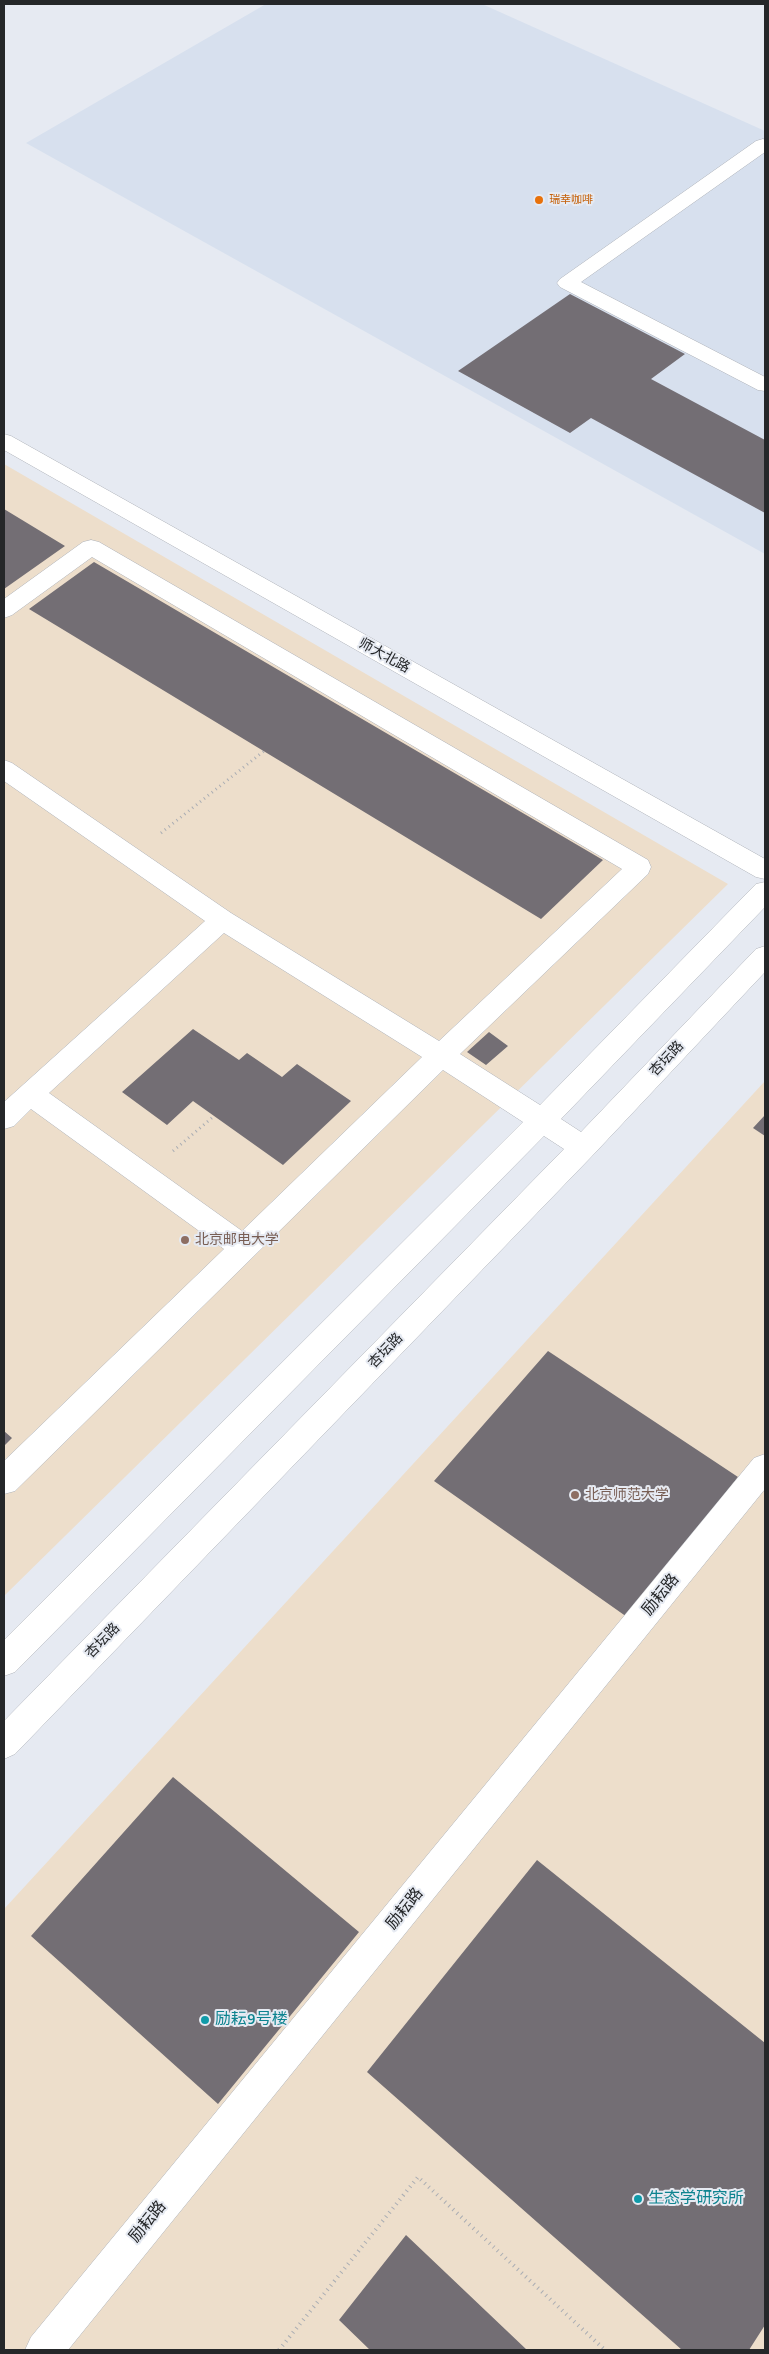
<!DOCTYPE html>
<html>
<head>
<meta charset="utf-8">
<style>
	body { margin:0 }
	#map { position:relative; width:769px; height:2354px; overflow:hidden; background:#e6eaf2; font-family:Signika,sans-serif }
	canvas { display:block }
	.frame { position:absolute; inset:0; border:5px solid #252729; pointer-events:none }
</style>
</head>
<body>
<div id="map">
<canvas width="769" height="2354"></canvas>
<div class="frame"></div>
</div>
<script>
const context = document.querySelector('canvas').getContext('2d');
context.lineJoin = 'round';
function paint(path, color) { context.fillStyle = color; context.fill(path, 'evenodd'); }
const shape = rows => new Path2D(rows.map(r => 'M' + r).join(''));
function strokePath(path, color, width, dash) { context.strokeStyle = color; context.lineWidth = width; context.lineCap = dash ? 'butt' : 'round'; context.setLineDash(dash || []); context.stroke(path); }
function label(font, color, halo, rows, align = 'center') {
  context.font = font + ' Signika,"Noto Sans SC",sans-serif'; context.lineWidth = 4; context.setLineDash([]); context.textBaseline = 'middle'; context.strokeStyle = halo; context.fillStyle = color; for (const [text, x, y, turn = 0] of rows) {
    context.save(); context.translate(x, y); context.rotate((+turn || 0) * Math.PI / 180); context.textAlign = isNaN(turn) ? turn : align; if (halo) context.strokeText(text, 0, 0); context.fillText(text, 0, 0); context.restore();
  }
}
const built = shape([
	[266,4,482,4,765,131,765,554,26,143]
]);
const education = shape([
	[4,464,728,884,4,1596],
	[765,1081,765,2350,4,2350,4,1909]
]);
const building = shape([
	[570,294,685,354,651,379,765,440,765,513,591,418,570,433,458,371],
	[4,509,65,546,4,589],
	[94,562,603,860,541,919,29,609],
	[193,1029,239,1060,247,1053,282,1077,297,1064,351,1101,283,1165,193,1101,167,1125,122,1092],
	[489,1032,508,1046,486,1065,467,1052],
	[765,1115,765,1136,753,1128],
	[548,1351,738,1477,627,1617,434,1481],
	[4,1431,12,1438,4,1446],
	[173,1777,359,1932,218,2104,31,1936],
	[537,1860,765,2043,765,2325,749,2350,682,2350,367,2072],
	[406,2235,527,2350,370,2350,339,2320]
]);
const pathFar1 = shape([
	[161,833,264,751],
	[173,1151,214,1116]
]);
const path = shape([
	[279,2350,418,2177,605,2350]
]);
const minor = shape([
	[763,139,765,140,765,152,581,282,765,377,765,391,758,390,560,287,557,283,560,279,756,141,763,139],
	[4,434,11,436,765,859,765,879,756,877,4,450,4,434],
	[91,540,99,542,648,860,651,867,648,874,460,1054,540,1105,756,884,765,882,765,907,561,1119,581,1132,756,949,765,946,765,972,593,1155,15,1754,4,1759,4,1721,564,1149,544,1136,15,1672,4,1676,4,1640,523,1122,443,1070,15,1491,4,1494,4,1461,224,1249,31,1109,14,1126,4,1129,4,1102,205,921,4,781,4,760,12,763,231,913,439,1041,622,869,92,557,12,615,4,618,4,599,83,542,91,540],
	[224,933,422,1057,242,1231,49,1093,224,933],
	[765,1454,765,1489,68,2350,25,2350,31,2337,754,1458,765,1454]
]);
const markers = [
	[539,200,5,"#e8710a"],
	[185,1240,5,"#8d6e63"],
	[575,1495,5,"#8d6e63"],
	[205,2020,5,"#0f9aa8"],
	[638,2199,5,"#0f9aa8"]
];
const farFoodnames = [
	["瑞幸咖啡",549,200]
];
const streetNames = [
	["师大北路",384,656,29],
	["杏坛路",667,1059,-47],
	["杏坛路",386,1351,-46],
	["杏坛路",103,1641,-46]
];
const educationNames = [
	["北京邮电大学",195,1240],
	["北京师范大学",585,1495]
];
const nearStreetnames = [
	["励耘路",661,1595,-51],
	["励耘路",405,1909,-51],
	["励耘路",148,2222,-51]
];
const nearCulturenames = [
	["励耘9号楼",215,2020],
	["生态学研究所",648,2199]
];
paint(built, '#d7e0ee');
paint(education, '#eddecb');
paint(building, '#736e74');
strokePath(minor, '#aeb2b9', 1);
strokePath(pathFar1, '#aaadb3', 3, [1, 4]);
strokePath(path, '#aaadb3', 4, [1, 4.5]);
paint(minor, '#fff');
for (const [x, y, r, color] of markers) { const dot = new Path2D(); dot.arc(x, y, r, 0, 2 * Math.PI); context.fillStyle = color; context.fill(dot); strokePath(dot, '#e6eaf2', 2); }
label('11px', '#c56008', '#e6eaf2', farFoodnames, 'left');
label('14px', '#252729', '#e6eaf2', streetNames);
label('14px', '#785e54', '#e6eaf2', educationNames, 'left');
label('16px', '#252729', '#e6eaf2', nearStreetnames);
label('16px', '#0d838f', '#e6eaf2', nearCulturenames, 'left');
</script>
</body>
</html>
